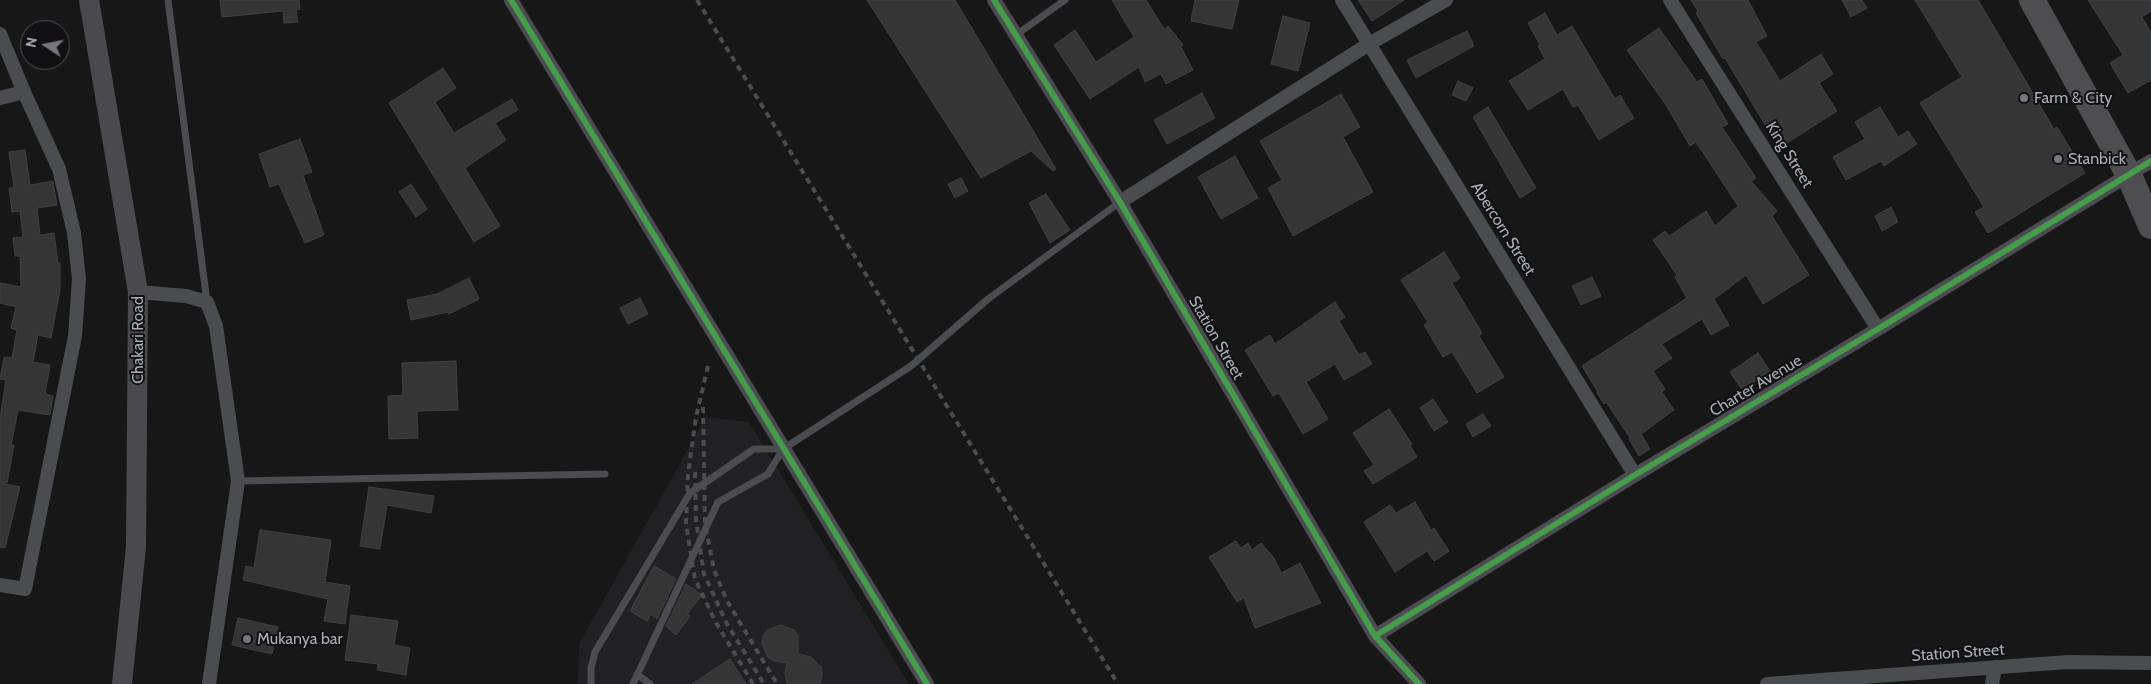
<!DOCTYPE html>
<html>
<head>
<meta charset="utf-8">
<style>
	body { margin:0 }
	#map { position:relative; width:2151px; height:684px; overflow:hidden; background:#171717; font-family:Cabin,sans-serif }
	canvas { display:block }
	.north { position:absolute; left:20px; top:20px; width:50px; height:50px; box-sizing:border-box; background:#111113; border:1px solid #4d4f55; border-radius:50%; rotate:281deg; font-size:14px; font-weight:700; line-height:20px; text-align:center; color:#a8adb8 }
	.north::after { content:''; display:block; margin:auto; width:18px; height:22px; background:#757880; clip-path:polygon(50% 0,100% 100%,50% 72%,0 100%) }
</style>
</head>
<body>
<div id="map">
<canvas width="2151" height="684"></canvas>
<div class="north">N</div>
</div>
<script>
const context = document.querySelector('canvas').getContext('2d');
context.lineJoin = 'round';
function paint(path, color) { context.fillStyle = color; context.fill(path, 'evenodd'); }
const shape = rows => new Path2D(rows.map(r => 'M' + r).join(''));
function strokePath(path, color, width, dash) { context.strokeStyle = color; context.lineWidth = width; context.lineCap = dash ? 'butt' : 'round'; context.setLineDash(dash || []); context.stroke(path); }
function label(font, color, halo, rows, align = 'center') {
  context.font = font + ' Cabin,sans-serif'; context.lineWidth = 4; context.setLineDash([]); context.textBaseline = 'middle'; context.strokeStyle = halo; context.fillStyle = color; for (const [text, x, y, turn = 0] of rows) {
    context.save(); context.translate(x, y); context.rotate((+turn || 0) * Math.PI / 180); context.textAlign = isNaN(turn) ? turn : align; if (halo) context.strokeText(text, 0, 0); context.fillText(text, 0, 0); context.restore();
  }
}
const built = shape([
	[706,417,749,422,909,684,578,684,579,644]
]);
const building = shape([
	[220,0,299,0,300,9,296,10,298,22,284,23,283,11,222,17,220,0],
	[867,0,955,0,1056,169,1053,171,1031,151,981,178,867,0],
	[1112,0,1146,0,1164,29,1168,26,1183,45,1181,47,1193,70,1166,84,1161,74,1145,82,1139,67,1090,99,1054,45,1075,30,1096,62,1134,37,1112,0],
	[1195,0,1239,0,1232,29,1191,21,1195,0],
	[1358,0,1404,0,1372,21,1358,0],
	[1691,0,1748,0,1767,36,1756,42,1780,81,1821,54,1833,74,1819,83,1837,111,1779,148,1725,58,1723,59,1696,13,1698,11,1691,0],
	[1842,0,1862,0,1867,8,1851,17,1842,0],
	[1915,0,1978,0,2054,129,2057,127,2085,173,1988,233,1975,212,1984,207,1920,103,1962,77,1915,0],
	[2088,0,2151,0,2151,11,2142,17,2151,33,2151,80,2128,93,2110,63,2123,55,2088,0],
	[1545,13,1557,35,1572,26,1615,99,1620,95,1634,118,1599,140,1578,105,1573,107,1563,89,1528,110,1509,81,1545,59,1538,46,1540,45,1528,23,1545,13],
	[1283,16,1310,23,1298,71,1271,64,1283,16],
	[1659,28,1697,82,1702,79,1728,124,1722,127,1756,178,1751,181,1777,211,1772,216,1809,275,1763,304,1746,275,1714,299,1729,325,1711,335,1702,319,1662,344,1672,358,1653,371,1665,389,1662,392,1674,410,1641,434,1650,449,1639,456,1629,439,1630,438,1606,402,1604,404,1597,393,1598,392,1582,366,1687,298,1675,277,1677,275,1653,240,1665,231,1669,236,1706,211,1715,226,1738,206,1696,142,1690,146,1666,105,1627,50,1659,28],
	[1467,31,1474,46,1416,78,1407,60,1467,31],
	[443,68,456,88,435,102,454,133,512,99,518,110,495,123,506,140,465,168,500,226,474,242,389,103,443,68],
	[1458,81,1473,88,1466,101,1452,95,1458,81],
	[1202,93,1215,118,1167,144,1154,120,1202,93],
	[1341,94,1360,127,1343,137,1373,192,1293,236,1268,188,1282,180,1260,141,1341,94],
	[1488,107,1536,188,1520,198,1473,117,1488,107],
	[1880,107,1898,137,1908,131,1917,144,1884,166,1881,161,1846,180,1833,157,1865,139,1855,122,1880,107],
	[300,139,312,172,303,175,324,235,305,243,279,184,270,187,259,154,300,139],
	[25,150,30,185,53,181,57,205,37,208,40,235,54,233,58,263,60,263,60,290,51,338,38,335,33,362,50,365,45,394,53,396,50,415,18,410,11,445,14,445,7,483,0,482,0,418,6,380,0,379,4,357,12,358,17,330,11,328,16,307,0,303,0,283,21,287,20,256,15,256,13,238,23,237,20,211,12,212,9,188,14,188,9,152,25,150],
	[1235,156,1258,198,1221,219,1198,177,1235,156],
	[961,178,968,191,955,198,948,184,961,178],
	[411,184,427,209,416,217,399,192,411,184],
	[1046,194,1070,230,1050,243,1029,203,1046,194],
	[1891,207,1898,222,1882,231,1875,216,1891,207],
	[1444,252,1460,278,1452,283,1482,333,1479,336,1504,377,1477,393,1452,352,1443,357,1424,325,1428,322,1401,280,1444,252],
	[1592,277,1601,296,1581,305,1572,286,1592,277],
	[469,278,479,299,449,314,448,312,411,320,407,300,437,294,469,278],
	[640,298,648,314,628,324,620,308,640,298],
	[1335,302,1345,317,1339,321,1359,355,1365,352,1372,364,1344,380,1335,364,1306,382,1328,419,1303,434,1279,393,1273,396,1245,350,1270,335,1275,344,1335,302],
	[1758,353,1770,371,1742,390,1730,372,1758,353],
	[456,361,458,410,417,411,418,438,389,439,388,396,403,395,402,363,456,361],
	[1433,399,1448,422,1434,431,1420,408,1433,399],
	[1389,409,1412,444,1410,445,1417,457,1373,484,1364,471,1374,465,1353,433,1389,409],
	[1483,414,1491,426,1473,437,1466,424,1483,414],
	[0,483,20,487,5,548,0,547,0,483],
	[369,487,434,496,431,513,387,505,380,549,360,546,369,487],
	[1415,502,1431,530,1434,528,1449,551,1434,561,1427,551,1395,572,1364,522,1390,505,1396,513,1415,502],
	[260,530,331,540,325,582,350,586,345,624,324,621,328,599,243,580,246,566,254,568,260,530],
	[1236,541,1241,548,1248,543,1252,550,1261,543,1274,558,1281,573,1300,563,1321,603,1255,628,1244,598,1237,602,1209,557,1236,541],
	[654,566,676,579,657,619,651,614,647,621,630,611,654,566],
	[686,584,702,595,687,614,690,616,676,635,666,626,686,584],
	[351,615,398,621,394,645,410,648,406,675,377,670,378,664,345,660,351,615],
	[238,618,278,627,272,654,232,645,238,618],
	[781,625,794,630,798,636,798,654,811,657,821,667,822,674,820,684,787,684,785,674,787,663,774,661,768,657,762,644,763,636,767,630,781,625],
	[730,659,746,684,692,684,730,659]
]);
const lane = shape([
	[168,0,207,302],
	[1016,35,1065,0],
	[238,481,605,474],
	[637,674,650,684],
	[591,684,591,668,595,652,690,493,754,449,783,449],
	[633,684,718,502,768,474,783,449,911,366,988,299,1120,202]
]);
const street = shape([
	[511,0,927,684],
	[994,0,1120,202,1375,636,1419,684],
	[1342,0,1635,475],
	[1670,0,1878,329],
	[0,98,24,92],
	[1120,202,1369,44,1446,0],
	[138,292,186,296,207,302,216,326,238,481,209,684],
	[0,585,25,589,75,336,79,279,74,233,59,169,24,92,0,34],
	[1375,636,1635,475,1878,329,2151,161],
	[1767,684,2068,662,2151,663],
	[1992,684,1995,667]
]);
const secondary = shape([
	[89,0,138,292,136,547,122,684]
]);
const highway = shape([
	[2032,0,2129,175,2151,226]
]);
const rail = shape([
	[697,0,1118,684],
	[708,366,696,417,688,474,686,524,695,579,715,621,753,684],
	[703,407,705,523,714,570,727,601,777,684],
	[695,472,696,520,704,574,727,624,764,684]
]);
const cycleway = shape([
	[511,0,927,684],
	[994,0,1120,202,1375,636,1419,684],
	[1375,636,1635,475,1878,329,2151,161]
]);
const markers = [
	[2024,98,5,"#757880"],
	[2058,159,5,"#757880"],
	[247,639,5,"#757880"]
];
const poiNames = [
	["Farm & City",2034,98],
	["Stanbick",2068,159],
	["Mukanya bar",257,639]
];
const streetNames = [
	["King Street",1789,155,58],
	["Abercorn Street",1503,229,58],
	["Station Street",1216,338,60],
	["Chakari Road",138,340,-90],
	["Charter Avenue",1756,386,-31],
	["Station Street",1958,653,-4]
];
paint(built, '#212123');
paint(building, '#353536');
strokePath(building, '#3f4043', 1);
strokePath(lane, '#4b4c50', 7);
strokePath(street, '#4b4c50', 14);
strokePath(secondary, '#4a4a4e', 20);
strokePath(highway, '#4e4e51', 26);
strokePath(rail, '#4b4c4f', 4, [6, 5]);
strokePath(cycleway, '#469c4c', 6);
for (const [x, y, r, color] of markers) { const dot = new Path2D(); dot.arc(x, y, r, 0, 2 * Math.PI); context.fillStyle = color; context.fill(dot); strokePath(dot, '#111113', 2); }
label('16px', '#a8adb8', '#111113', poiNames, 'left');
label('16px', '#a8adb8', '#111113', streetNames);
</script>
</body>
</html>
